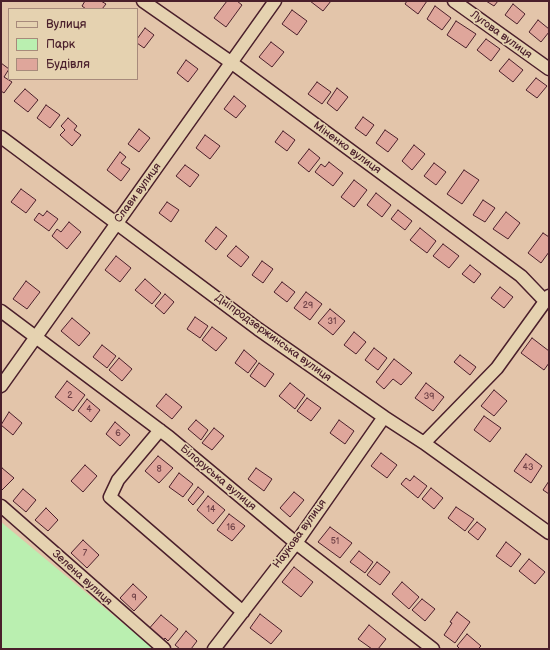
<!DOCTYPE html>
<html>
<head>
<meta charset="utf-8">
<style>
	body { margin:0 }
	#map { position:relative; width:550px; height:650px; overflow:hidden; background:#e3c5aa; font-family:"Balsamiq Sans",sans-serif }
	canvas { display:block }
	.frame { position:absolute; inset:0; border:2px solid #4a1f2b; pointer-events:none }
	.legend { position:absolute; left:8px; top:8px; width:130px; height:72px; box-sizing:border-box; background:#e5d2b0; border:1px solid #a78a7b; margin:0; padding:5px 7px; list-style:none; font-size:12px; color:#4a1f2b }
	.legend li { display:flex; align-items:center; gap:8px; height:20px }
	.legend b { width:20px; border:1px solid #a78a7b }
</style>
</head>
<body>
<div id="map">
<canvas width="550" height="650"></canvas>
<div class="frame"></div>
<ul class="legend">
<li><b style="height:5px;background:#e5d2b0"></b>Вулиця</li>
<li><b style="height:11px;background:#baefb0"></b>Парк</li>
<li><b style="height:11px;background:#dfa69b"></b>Будівля</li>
</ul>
</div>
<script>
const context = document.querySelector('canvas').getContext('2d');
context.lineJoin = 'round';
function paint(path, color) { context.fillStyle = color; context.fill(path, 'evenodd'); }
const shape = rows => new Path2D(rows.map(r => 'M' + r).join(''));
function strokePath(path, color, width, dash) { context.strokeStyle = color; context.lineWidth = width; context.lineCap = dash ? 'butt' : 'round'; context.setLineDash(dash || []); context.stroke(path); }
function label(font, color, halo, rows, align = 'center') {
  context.font = font + ' "Balsamiq Sans",sans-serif'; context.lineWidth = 3.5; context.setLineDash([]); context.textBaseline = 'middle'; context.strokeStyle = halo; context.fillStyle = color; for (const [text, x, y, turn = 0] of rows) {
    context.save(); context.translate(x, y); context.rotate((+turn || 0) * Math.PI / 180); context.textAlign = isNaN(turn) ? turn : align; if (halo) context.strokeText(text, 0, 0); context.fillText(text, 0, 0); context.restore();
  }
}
const green = shape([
	[1,522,154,649,1,649]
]);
const building = shape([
	[85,1,101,1,106,4,102,9,86,9,82,6,85,1],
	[227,1,237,1,242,5,226,27,214,18,227,1],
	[310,1,331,1,323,11,310,1],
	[407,1,427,1,418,14,405,4,407,1],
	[486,1,498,1,494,6,486,1],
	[513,4,525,14,517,24,505,15,513,4],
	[435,6,451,18,442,30,427,19,435,6],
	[292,10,307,21,297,35,282,24,292,10],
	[538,20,549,29,549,32,541,42,529,32,538,20],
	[456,21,476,34,466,48,447,35,456,21],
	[145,28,154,35,144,48,137,43,137,39,145,28],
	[486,39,500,49,491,61,477,50,486,39],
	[271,42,284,52,272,67,259,57,271,42],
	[509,59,523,70,513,82,499,71,509,59],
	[186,60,198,69,188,82,177,73,186,60],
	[1,63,9,69,4,77,12,82,4,93,1,91,1,63],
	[536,78,547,86,537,98,526,90,536,78],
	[317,82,331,92,322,104,308,94,317,82],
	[337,88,348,97,337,111,327,103,337,88],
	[25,89,38,100,28,112,14,101,25,89],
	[234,96,246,106,236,118,224,109,234,96],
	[46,105,60,115,50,128,37,118,46,105],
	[363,117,374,125,366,136,355,128,363,117],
	[68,118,77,126,74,130,81,135,72,146,60,135,65,130,61,126,68,118],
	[139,129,150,138,139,152,128,144,139,129],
	[385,130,398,139,388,152,376,143,385,130],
	[283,131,295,140,287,151,275,142,283,131],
	[205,135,220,146,210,159,196,148,205,135],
	[414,145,425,154,412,170,402,161,414,145],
	[309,149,320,158,309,172,298,163,309,149],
	[120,152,126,157,121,163,130,169,121,181,107,170,120,152],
	[329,162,343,173,333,186,315,172,321,164,325,167,329,162],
	[434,163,446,172,436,185,424,176,434,163],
	[185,165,199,175,190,187,176,176,185,165],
	[464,170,479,180,462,204,447,194,464,170],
	[354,180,367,190,354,207,341,197,354,180],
	[21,189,36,200,26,213,11,202,21,189],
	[376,193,391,205,382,217,367,205,376,193],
	[483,200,495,208,485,222,473,215,483,200],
	[167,202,179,210,171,222,159,213,167,202],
	[398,210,412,221,405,230,391,219,398,210],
	[47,211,58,219,49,231,34,220,39,213,43,216,47,211],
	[506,212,520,223,508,239,493,229,506,212],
	[69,222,81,232,67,249,52,236,57,229,61,232,69,222],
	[216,227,227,236,216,250,205,241,216,227],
	[420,228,436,241,427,253,410,240,420,228],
	[543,233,549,237,549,252,541,263,528,253,543,233],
	[443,244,459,256,449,268,433,256,443,244],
	[236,246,249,257,241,267,227,256,236,246],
	[116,256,131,268,120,282,105,270,116,256],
	[262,261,273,269,263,283,252,275,262,261],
	[470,265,481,274,474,283,462,274,470,265],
	[145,279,161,293,152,304,135,290,145,279],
	[26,281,40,292,27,309,13,299,26,281],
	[282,282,295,292,287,302,274,292,282,282],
	[500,287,513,297,504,308,491,298,500,287],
	[306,292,322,304,310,320,294,308,306,292],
	[165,294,174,302,164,314,155,306,165,294],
	[330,309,345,321,333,335,318,323,330,309],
	[195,317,208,326,200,338,187,329,195,317],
	[72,318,90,333,79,346,61,331,72,318],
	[212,327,227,338,216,351,202,340,212,327],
	[354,332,366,342,356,354,344,345,354,332],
	[532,338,549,351,549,363,544,370,521,353,532,338],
	[102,345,116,356,107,368,93,357,102,345],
	[374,348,387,358,378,370,365,360,374,348],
	[244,350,257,361,248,373,235,363,244,350],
	[460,355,476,367,470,375,454,362,460,355],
	[119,358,132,369,122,381,109,370,119,358],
	[394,359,412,373,401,385,393,379,384,389,376,382,394,359],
	[259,363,274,374,265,387,250,376,259,363],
	[67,381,85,395,73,411,55,397,67,381],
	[290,383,305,395,295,409,279,396,290,383],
	[426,383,444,397,433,411,415,398,426,383],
	[494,390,507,401,494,416,481,406,494,390],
	[166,394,182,407,172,419,156,406,166,394],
	[307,398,321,408,311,421,297,411,307,398],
	[87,399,100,410,91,422,78,411,87,399],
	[9,412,22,423,13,435,1,425,9,412],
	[484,416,501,428,490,442,474,430,484,416],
	[196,420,208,430,201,440,188,429,196,420],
	[339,420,354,431,345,444,330,433,339,420],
	[115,422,130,435,120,446,106,434,115,422],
	[214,428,224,436,212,450,202,443,214,428],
	[381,453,397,465,387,478,371,466,381,453],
	[526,454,542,466,531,483,514,471,526,454],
	[158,456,173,468,159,483,145,471,158,456],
	[85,465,97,476,83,492,71,481,85,465],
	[2,468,14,478,1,491,1,469,2,468],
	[256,468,272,479,264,491,248,479,256,468],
	[179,473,193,484,183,497,169,487,179,473],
	[414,476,427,486,418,498,401,484,406,478,410,481,414,476],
	[549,481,549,494,543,490,549,481],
	[198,487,204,492,193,505,188,500,198,487],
	[431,488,443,498,434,509,422,499,431,488],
	[23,489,36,500,26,512,13,501,23,489],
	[294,492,304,500,290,517,280,508,294,492],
	[208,496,225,510,213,524,197,510,208,496],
	[456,507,474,519,465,531,448,518,456,507],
	[46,508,58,520,48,531,35,520,46,508],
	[229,514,245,526,232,541,217,530,229,514],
	[477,522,486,529,478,540,468,532,477,522],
	[330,527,352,543,340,558,318,542,330,527],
	[83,540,99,555,87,568,71,553,83,540],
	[506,542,521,554,511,567,496,556,506,542],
	[359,551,373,562,365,573,350,562,359,551],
	[529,559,545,572,535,584,519,571,529,559],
	[377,562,390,572,380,585,367,575,377,562],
	[294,567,313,582,301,597,282,582,294,567],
	[402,582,419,597,409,609,392,594,402,582],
	[133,584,147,597,134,611,120,598,133,584],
	[422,599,435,609,425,621,412,610,422,599],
	[457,612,470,622,455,643,444,635,452,623,450,622,457,612],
	[260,614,282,631,271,644,250,628,260,614],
	[161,615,178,629,168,641,165,638,161,643,147,631,161,615],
	[369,625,386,639,378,649,372,649,358,639,369,625],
	[186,631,197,641,191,649,180,649,175,645,186,631],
	[467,634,481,646,478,649,460,649,457,646,467,634]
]);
const minor = shape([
	[143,1,232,63,521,276,545,301],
	[454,1,549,69],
	[1,137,258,329,384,417,424,443,549,533],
	[1,311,169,437,296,543,433,649],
	[1,386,275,1],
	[160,430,118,480,110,497,243,612],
	[424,443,497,368,549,296],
	[1,506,164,649],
	[214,649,296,543,384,417]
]);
const numberNames = [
	["29",308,306],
	["31",332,322],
	["2",70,396],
	["39",429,397],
	["4",89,410],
	["6",118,434],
	["43",528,468],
	["8",159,470],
	["14",211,510],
	["16",231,528],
	["51",335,542],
	["7",85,554],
	["9",134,598]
];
const streetNames = [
	["Лугова вулиця",501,35,36],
	["Міненко вулиця",347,148,36],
	["Слави вулиця",138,193,-54],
	["Дніпродзержинська вулиця",273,338,36],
	["Білоруська вулиця",218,478,40],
	["Наукова вулиця",300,534,-54],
	["Зелена вулиця",82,578,42]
];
paint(green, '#baefb0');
paint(building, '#dfa69b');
strokePath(building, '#4a1f2b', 1);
strokePath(minor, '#4a1f2b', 15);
strokePath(minor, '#e5d2b0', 12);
label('9px', '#6f4147', null, numberNames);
label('11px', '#4a1f2b', '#e5d2b0', streetNames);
</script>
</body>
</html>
